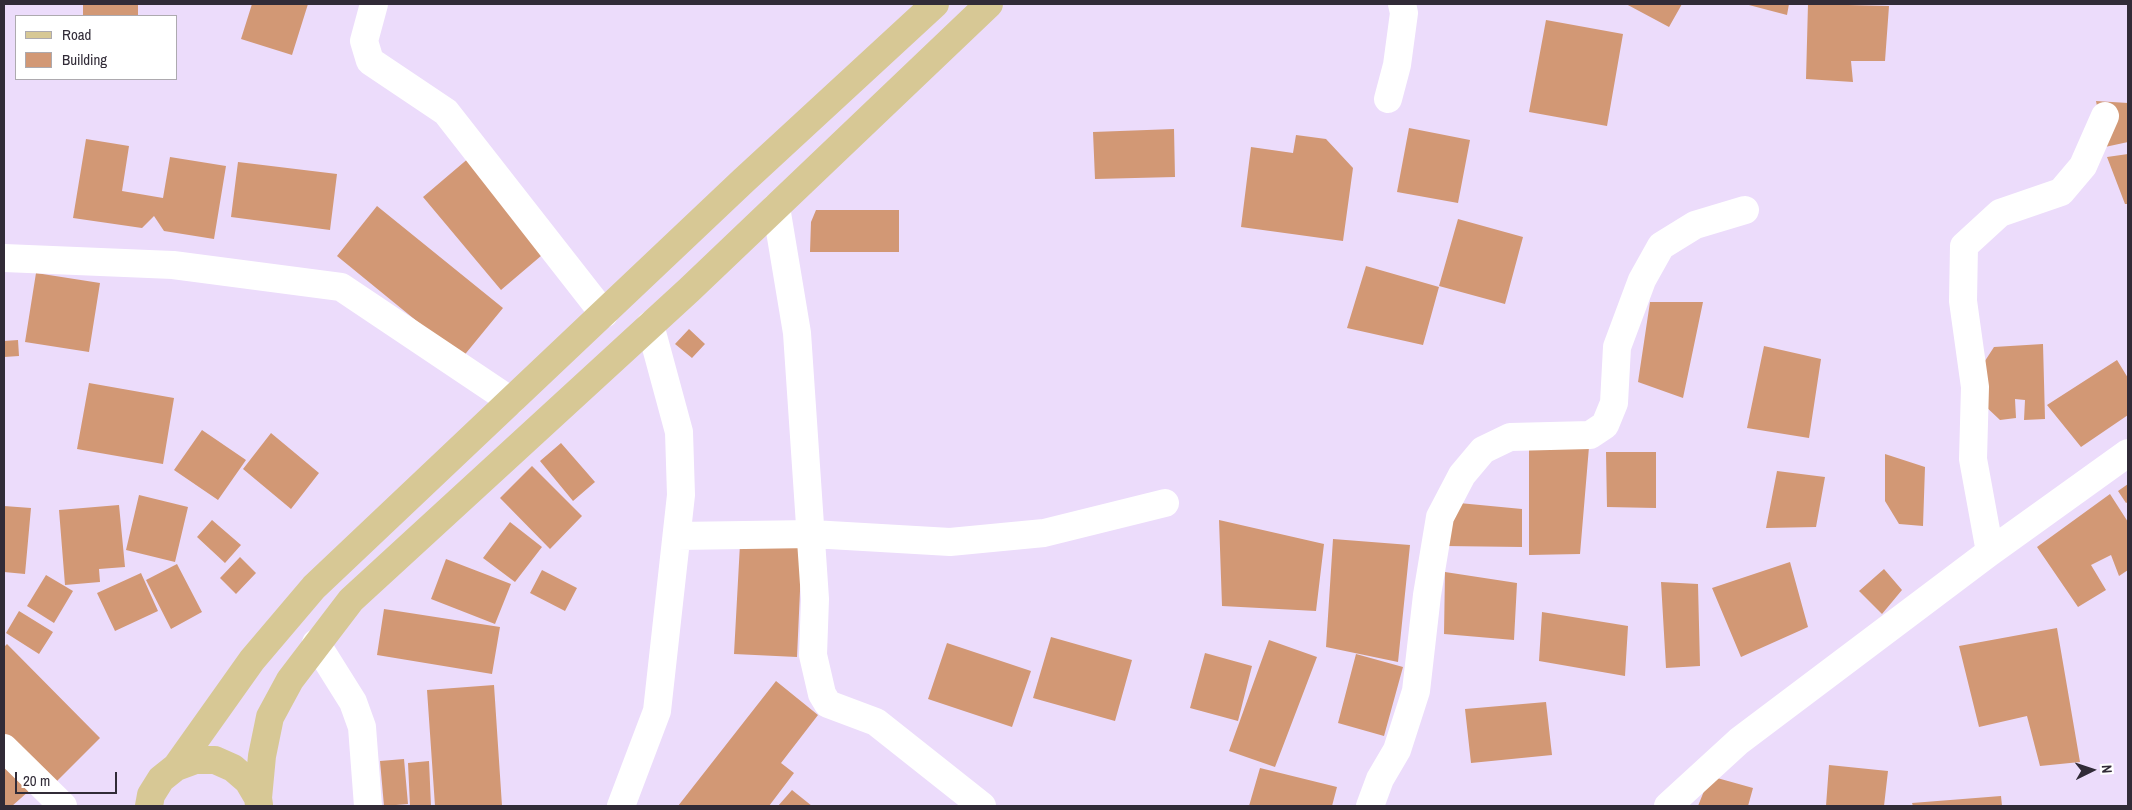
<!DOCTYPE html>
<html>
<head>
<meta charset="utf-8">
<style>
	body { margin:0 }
	#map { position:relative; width:2132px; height:810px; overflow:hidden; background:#ecdcfb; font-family:"Archivo Narrow",sans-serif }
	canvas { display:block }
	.frame { position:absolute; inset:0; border:5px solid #312b37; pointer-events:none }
	.legend { position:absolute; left:15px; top:15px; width:162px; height:65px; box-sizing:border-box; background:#fff; border:1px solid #adaaaf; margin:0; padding:6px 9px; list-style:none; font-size:15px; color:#312b37 }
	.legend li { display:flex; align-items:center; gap:10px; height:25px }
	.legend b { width:25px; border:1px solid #adaaaf }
	.north { position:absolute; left:2067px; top:745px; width:50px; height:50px; -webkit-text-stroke:4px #fff; paint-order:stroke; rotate:86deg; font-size:14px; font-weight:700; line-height:20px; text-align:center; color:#312b37 }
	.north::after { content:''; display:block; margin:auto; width:18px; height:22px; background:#312b37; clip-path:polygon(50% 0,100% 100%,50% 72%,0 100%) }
	.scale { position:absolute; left:15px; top:772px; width:102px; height:22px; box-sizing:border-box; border:2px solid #312b37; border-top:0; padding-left:6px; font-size:15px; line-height:18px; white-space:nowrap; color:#312b37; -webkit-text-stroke:4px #fff; paint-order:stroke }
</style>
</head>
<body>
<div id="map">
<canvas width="2132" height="810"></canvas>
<div class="frame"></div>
<ul class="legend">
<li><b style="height:6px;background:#d7c895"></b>Road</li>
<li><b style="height:14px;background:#d29875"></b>Building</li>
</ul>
<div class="north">N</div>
<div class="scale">20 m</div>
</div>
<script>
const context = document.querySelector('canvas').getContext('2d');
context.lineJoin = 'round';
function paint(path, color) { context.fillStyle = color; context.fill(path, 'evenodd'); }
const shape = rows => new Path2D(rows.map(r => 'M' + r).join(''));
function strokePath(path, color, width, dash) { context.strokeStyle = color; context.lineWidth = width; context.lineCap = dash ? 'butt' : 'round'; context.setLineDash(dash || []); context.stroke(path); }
const building = shape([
	[83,4,138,4,138,16,83,16],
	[252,4,308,4,292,55,241,39],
	[1626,4,1682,4,1669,27],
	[1745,4,1789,4,1787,15],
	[1808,4,1889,6,1885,61,1851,61,1853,82,1806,79],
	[1546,20,1623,34,1607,126,1529,112],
	[2096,101,2128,103,2128,142,2105,147],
	[1409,128,1470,140,1458,203,1397,192],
	[1174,129,1175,177,1095,179,1093,132],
	[1296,135,1326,139,1353,168,1343,241,1241,227,1251,147,1293,153],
	[86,139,129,146,122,191,163,198,170,157,226,166,214,239,164,231,154,216,142,228,73,218],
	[2128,154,2128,204,2125,204,2107,157],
	[470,157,548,250,501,290,423,197],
	[238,162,337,174,330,230,231,217],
	[377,206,503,308,462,358,337,256],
	[816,210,899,210,899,252,810,252,811,222],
	[1458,219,1523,237,1505,304,1439,286],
	[1366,266,1439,287,1423,345,1347,328],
	[36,273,100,283,89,352,25,342],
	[1650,302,1703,302,1683,398,1638,382],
	[689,329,705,344,692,358,675,344],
	[18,340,19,356,4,357,4,341],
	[2043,344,2045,419,2024,420,2025,400,2015,399,2016,418,2000,420,1983,404,1981,367,1994,347],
	[1764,346,1821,359,1809,438,1747,428],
	[2117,360,2128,378,2128,415,2081,447,2047,405],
	[89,383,174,398,163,464,77,449],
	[202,430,246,460,218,500,174,470],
	[271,433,319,473,291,509,243,469],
	[1590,435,1580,554,1529,555,1529,449],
	[561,443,595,482,573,501,540,461],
	[1606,452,1656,452,1656,508,1607,507],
	[1885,454,1925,467,1923,526,1899,524,1885,501],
	[532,466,582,516,550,549,500,498],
	[1777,471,1825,477,1816,527,1766,528],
	[2128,484,2128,502,2126,503,2118,491],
	[2110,494,2128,522,2128,570,2119,576,2111,555,2091,565,2106,590,2078,607,2037,547],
	[139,495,188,507,175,562,126,550],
	[1459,503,1522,509,1522,547,1445,546],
	[119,505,125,567,99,569,100,582,65,585,59,510],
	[4,506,31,508,25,574,4,572],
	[212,520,241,545,225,563,197,537],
	[1219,520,1324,544,1316,611,1222,606],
	[510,522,542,547,515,582,483,558],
	[1333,539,1410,545,1398,662,1326,647],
	[740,544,802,547,797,657,734,654],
	[240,557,256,573,236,594,220,578],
	[446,559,511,584,495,624,431,599],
	[1790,562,1808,627,1741,657,1712,588],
	[177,564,202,612,171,629,146,580],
	[1884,569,1902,590,1882,614,1859,591],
	[542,570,577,588,565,611,530,593],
	[1445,572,1517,583,1514,640,1444,634],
	[141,573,158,611,115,631,97,593],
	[46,575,73,591,54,623,27,606],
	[1661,582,1698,584,1700,666,1666,668],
	[384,609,500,627,492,674,377,655],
	[19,611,53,632,39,654,6,633],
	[1542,612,1628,626,1625,676,1539,661],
	[2057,628,2080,762,2040,766,2027,716,1979,727,1959,646],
	[1051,637,1132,660,1115,721,1033,698],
	[1269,640,1317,657,1275,767,1229,751],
	[947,643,1031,671,1012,727,928,699],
	[7,644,100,738,53,785,4,735,4,647],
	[1205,653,1252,666,1238,721,1190,708],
	[1356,654,1403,667,1384,736,1338,723],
	[776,681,818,715,781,763,794,773,769,806,678,806],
	[494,685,502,806,435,806,427,690],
	[1546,702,1552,755,1471,763,1465,709],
	[404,759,408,804,384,806,380,761],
	[429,761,431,806,410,806,408,763],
	[4,762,29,791,12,806,4,806],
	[1829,765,1888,771,1884,806,1826,806],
	[1260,768,1337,787,1332,806,1249,806],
	[1710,776,1753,788,1748,806,1698,806],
	[792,790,812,806,778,806],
	[2001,796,2002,806,1913,806,1912,803]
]);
const minor = shape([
	[374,4,364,41,370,61,446,112,604,314],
	[1388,99,1397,65,1404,13,1402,4],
	[776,207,797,333,815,599,813,655,822,694,828,704,876,722,982,806],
	[4,258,173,265,341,287,511,401],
	[677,536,812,534,950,542,1044,533,1165,503],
	[1990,552,1973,459,1975,387,1963,301,1964,246,2000,213,2061,192,2083,166,2105,116],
	[316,643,353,702,362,727,368,806],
	[4,748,63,806],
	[621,806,657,711,681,495,679,432,650,325],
	[1370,806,1380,779,1397,750,1416,691,1427,595,1440,517,1462,475,1483,450,1510,437,1590,435,1605,425,1614,403,1617,347,1642,280,1661,246,1695,225,1745,210],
	[1668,806,1739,741,1990,552,2128,453]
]);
const major = shape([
	[176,767,252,660,314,587,743,181,935,4],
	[258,798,262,756,270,717,290,680,351,600,689,290,989,4],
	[149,806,151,795,161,779,176,767,195,760,215,760,233,768,248,781,258,798,259,805]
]);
paint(building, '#d29875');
strokePath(minor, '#fff', 28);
strokePath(major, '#d7c895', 28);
</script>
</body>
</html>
